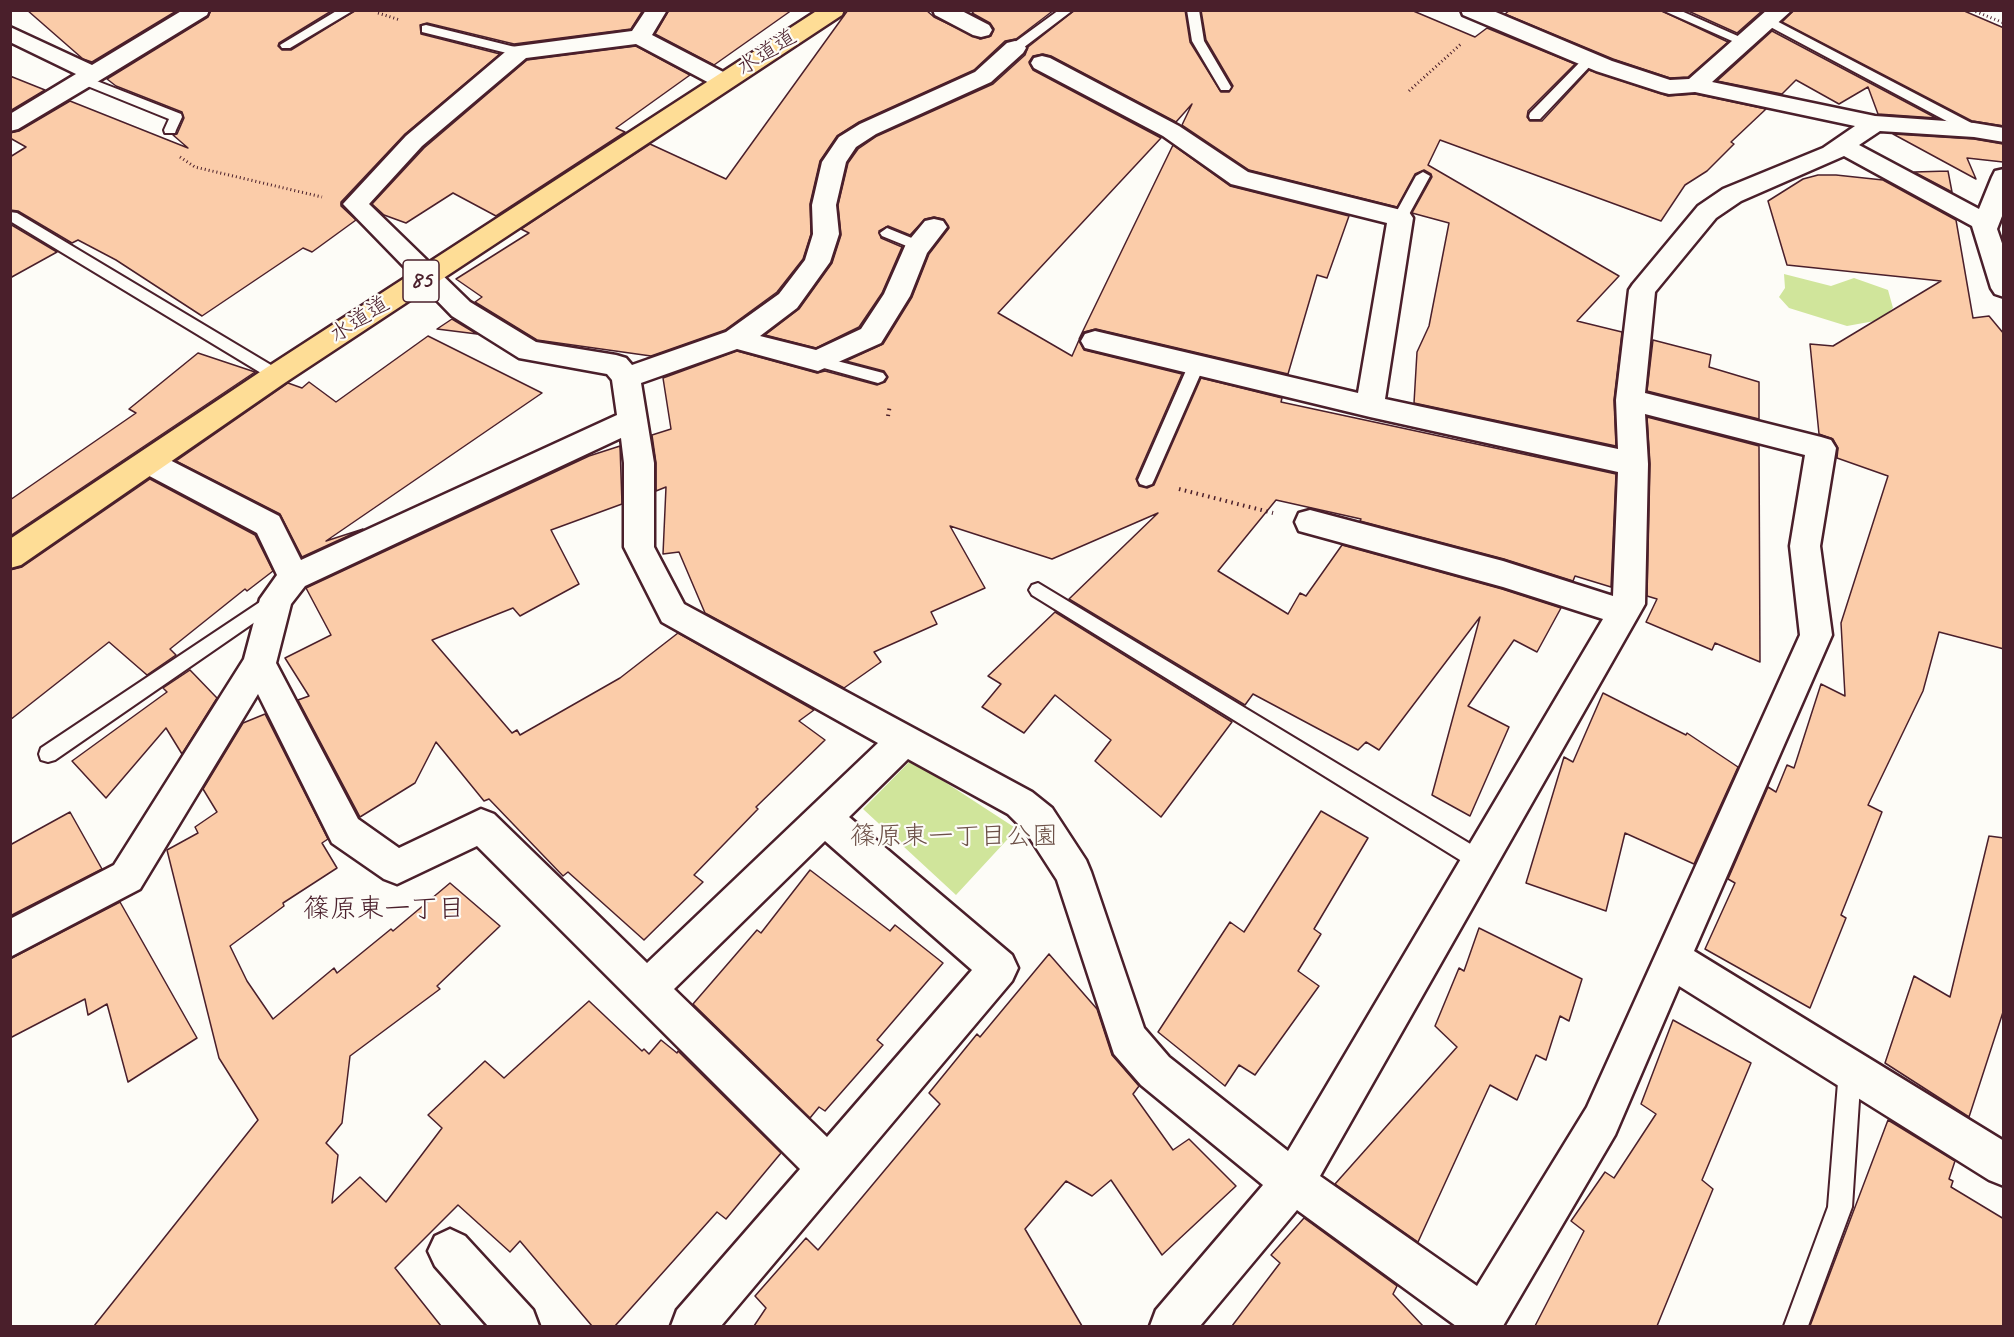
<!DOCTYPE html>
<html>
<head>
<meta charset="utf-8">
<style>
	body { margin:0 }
	#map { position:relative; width:2014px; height:1337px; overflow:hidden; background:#fdfcf7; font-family:Caveat,sans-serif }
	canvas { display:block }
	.frame { position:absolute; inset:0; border:12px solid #4a1f2b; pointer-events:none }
</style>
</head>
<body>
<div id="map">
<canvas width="2014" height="1337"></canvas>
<div class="frame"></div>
</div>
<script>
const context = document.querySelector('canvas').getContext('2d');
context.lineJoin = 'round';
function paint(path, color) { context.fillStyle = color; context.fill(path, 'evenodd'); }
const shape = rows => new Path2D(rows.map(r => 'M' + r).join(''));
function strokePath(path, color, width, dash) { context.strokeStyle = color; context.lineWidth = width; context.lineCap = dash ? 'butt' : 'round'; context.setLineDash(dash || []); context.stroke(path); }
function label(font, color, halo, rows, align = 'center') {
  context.font = font + ' Caveat,"Klee One",sans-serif'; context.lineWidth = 4.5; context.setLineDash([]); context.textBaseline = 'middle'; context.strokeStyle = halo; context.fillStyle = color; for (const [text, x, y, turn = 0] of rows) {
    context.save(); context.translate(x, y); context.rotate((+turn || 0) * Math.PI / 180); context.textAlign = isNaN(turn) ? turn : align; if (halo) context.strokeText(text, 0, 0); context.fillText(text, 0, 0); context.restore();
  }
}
const green = shape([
	[1784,274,1831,286,1854,278,1888,290,1893,308,1880,320,1847,326,1789,308,1779,297,1785,288],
	[911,760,1017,829,956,895,863,809]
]);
const building = shape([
	[27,10,178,10,92,62,83,59,27,10],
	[211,10,333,10,279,43,278,46,282,50,291,50,356,10,643,10,631,29,514,44,427,23,420,25,421,34,500,54,405,134,341,202,341,206,356,220,312,252,303,248,202,316,116,260,78,240,72,243,18,211,10,210,10,157,26,147,10,138,10,133,19,131,70,101,188,148,173,135,177,134,184,118,182,112,116,86,107,79,208,17,211,10],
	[669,10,792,10,714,65,655,34,669,10],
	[848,10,926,10,934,17,980,39,991,36,994,29,990,23,972,13,976,10,1054,10,1016,39,1005,41,974,70,859,122,837,136,820,161,810,204,811,234,803,259,777,292,725,330,651,356,537,340,475,302,482,297,456,279,529,233,521,229,650,144,726,179,848,10],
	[1075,10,1185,10,1190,42,1221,92,1229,92,1233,86,1206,40,1201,10,1411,10,1475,37,1487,28,1575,64,1528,111,1527,117,1530,121,1542,121,1589,70,1668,96,1695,94,1766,109,1731,142,1734,144,1707,171,1685,185,1661,221,1440,140,1428,165,1619,276,1577,321,1622,332,1614,400,1616,446,1414,403,1417,352,1429,326,1449,223,1412,213,1432,177,1431,174,1424,170,1415,174,1397,207,1249,170,1182,125,1192,104,1176,122,1051,56,1043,54,1033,56,1029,62,1033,70,1161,138,998,313,1072,356,1079,340,1084,350,1182,374,1136,479,1139,486,1147,488,1154,485,1201,378,1282,398,1281,402,1616,474,1611,587,1575,576,1573,581,1504,559,1360,521,1361,519,1276,500,1218,571,1288,614,1300,593,1306,596,1342,545,1502,589,1561,608,1537,652,1514,640,1468,706,1509,727,1470,816,1432,795,1480,617,1379,750,1366,742,1358,750,1253,694,1245,705,1069,599,1158,513,1052,559,950,526,985,588,931,612,937,624,874,652,881,662,844,688,705,613,679,552,663,554,666,487,656,491,656,463,652,435,671,429,663,378,737,351,817,373,825,371,877,385,885,382,888,377,884,371,846,361,883,344,912,297,929,254,949,228,943,219,934,217,925,219,910,235,888,226,879,231,881,238,902,247,882,293,859,327,816,348,765,335,799,309,832,263,841,235,838,205,848,163,858,149,877,136,993,84,1025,55,1028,47,1075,10],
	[1510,10,1660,10,1728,42,1688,77,1670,78,1613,59,1505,14,1510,10],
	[1686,10,1763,10,1737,33,1686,10],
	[1794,10,1962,10,2004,28,2004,126,1972,121,1782,22,1794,10],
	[1772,31,1936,118,1878,114,1868,87,1839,104,1796,80,1782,94,1717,81,1772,31],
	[636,46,690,75,616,128,625,132,496,216,453,193,406,223,384,215,372,204,424,148,527,60,636,46],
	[10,76,45,90,10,111,10,76],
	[1893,134,1974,139,2003,144,2003,162,1967,158,1976,179,1893,134],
	[1173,145,1230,186,1349,216,1327,278,1317,275,1288,374,1096,329,1084,332,1079,339,1173,145],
	[1948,171,1952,192,1914,172,1948,171],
	[1818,175,1836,175,1883,180,1956,220,1973,318,1989,316,2004,334,2004,649,1939,632,1923,691,1868,805,1882,812,1841,915,1846,918,1810,1008,1705,949,1735,883,1728,879,1768,787,1776,792,1787,765,1794,768,1821,684,1845,696,1841,623,1888,476,1837,458,1838,448,1833,439,1819,434,1810,344,1833,346,1941,281,1787,265,1768,201,1803,179,1818,175],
	[10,224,57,252,10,278,10,224],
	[452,319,477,334,437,329,452,319],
	[428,336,542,393,326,541,363,529,302,557,280,514,176,461,288,383,302,388,309,382,336,402,428,336],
	[1653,340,1711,355,1709,367,1759,382,1759,419,1647,391,1653,340],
	[198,353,255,372,10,536,10,500,136,413,129,409,198,353],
	[1647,417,1759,446,1760,662,1715,643,1712,650,1646,622,1657,599,1647,596,1650,464,1647,417],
	[620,446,622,504,551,530,579,584,520,616,513,608,432,640,512,733,517,730,520,735,620,678,678,633,814,710,799,721,825,740,756,807,758,809,694,875,703,882,644,940,568,872,563,876,489,799,484,801,436,742,415,783,360,817,298,700,309,696,285,658,331,635,306,588,589,456,620,446],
	[150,479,255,535,273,571,247,591,245,589,170,649,176,655,147,675,109,642,10,720,10,570,22,567,150,479],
	[1055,612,1232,722,1161,817,1095,761,1111,740,1055,695,1024,733,982,707,1001,684,988,676,1055,612],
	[190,670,217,698,182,754,166,728,106,798,72,761,167,692,163,688,190,670],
	[1603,693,1686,735,1687,733,1738,767,1694,864,1625,833,1606,911,1526,883,1564,757,1573,762,1603,693],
	[265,714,328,839,322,843,337,868,283,903,284,906,230,946,247,981,273,1019,334,968,337,973,391,929,393,931,450,883,500,926,437,986,440,989,350,1056,342,1123,326,1143,338,1155,332,1203,360,1177,386,1202,442,1128,428,1115,485,1061,504,1078,589,1001,642,1051,644,1049,649,1054,661,1040,677,1053,678,1051,781,1153,726,1219,717,1212,615,1326,592,1326,520,1241,510,1252,458,1205,395,1268,441,1326,94,1326,258,1120,219,1058,167,850,198,833,195,827,217,812,203,789,243,723,265,714],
	[1321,811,1368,838,1314,929,1321,934,1298,971,1319,986,1255,1075,1239,1065,1225,1086,1158,1032,1230,922,1244,932,1321,811],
	[70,812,102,869,10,916,10,845,70,812],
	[1989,836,2004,838,2004,1009,1969,1117,1885,1063,1914,976,1950,997,1989,836],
	[810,870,890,931,895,925,943,963,877,1040,883,1045,825,1111,819,1107,810,1118,693,1004,757,930,761,933,810,870],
	[120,902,197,1038,128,1082,107,1004,88,1015,85,999,10,1038,10,959,120,902],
	[1479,928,1582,979,1569,1021,1560,1016,1546,1060,1536,1055,1517,1100,1490,1085,1418,1242,1335,1184,1457,1047,1435,1026,1459,968,1464,971,1479,928],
	[1049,954,1097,1009,1112,1055,1139,1086,1133,1094,1173,1150,1189,1139,1236,1186,1162,1255,1111,1180,1092,1196,1066,1181,1025,1229,1082,1326,754,1326,766,1308,755,1296,806,1238,818,1250,940,1104,929,1093,977,1034,980,1037,1049,954],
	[1673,1020,1751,1063,1702,1180,1713,1189,1657,1326,1535,1326,1584,1231,1571,1221,1605,1172,1614,1178,1656,1114,1641,1104,1673,1020],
	[1888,1120,1955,1161,1949,1179,1953,1181,1951,1187,2004,1219,2004,1326,1810,1326,1888,1120],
	[1304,1218,1397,1286,1393,1294,1423,1326,1232,1326,1280,1263,1271,1255,1304,1218]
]);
const pathFar1 = shape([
	[1972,10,2004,23],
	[378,13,400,20],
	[1409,91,1462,43],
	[180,157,195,167,322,197]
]);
const path = shape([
	[888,416,890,405],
	[1179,489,1273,513]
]);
const lane = shape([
	[338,10,354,10,290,48,282,48,280,45,338,10],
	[1059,10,1073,10,1019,51,1011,51,1011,45,1059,10],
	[1187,10,1199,10,1204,41,1231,87,1229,90,1221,90,1192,41,1187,10],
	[1662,10,1679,10,1749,41,1747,44,1739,44,1662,10],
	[1767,16,1979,127,1980,130,1979,133,1969,133,1763,23,1763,17,1767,16],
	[426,25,523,49,525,52,519,56,422,32,422,26,426,25],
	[1589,56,1593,57,1593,63,1540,119,1530,119,1529,116,1530,113,1585,57,1589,56],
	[84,76,181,114,182,117,176,130,175,133,165,133,164,130,169,119,80,83,78,80,80,77,84,76],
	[1423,172,1430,176,1407,218,1400,223,1395,221,1393,218,1416,176,1423,172],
	[10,212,17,213,281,371,284,375,281,379,271,379,10,221,10,212],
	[887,228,924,243,926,246,919,251,882,236,880,233,887,228],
	[818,356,883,373,886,377,883,381,878,383,813,365,810,361,813,357,818,356],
	[1196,361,1201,362,1204,366,1154,480,1152,484,1146,486,1140,484,1138,480,1188,366,1191,362,1196,361],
	[1038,583,1487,854,1490,861,1487,868,1480,870,1473,868,1032,595,1029,590,1032,585,1038,583],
	[275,592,281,594,284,599,281,604,55,760,48,762,41,760,39,754,41,748,275,592],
	[1850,1059,1858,1062,1861,1070,1852,1207,1808,1326,1784,1326,1828,1207,1839,1070,1842,1062,1850,1059]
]);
const street = shape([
	[183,10,209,10,207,15,102,79,18,129,10,131,10,114,76,74,10,42,10,27,92,65,183,10],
	[646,10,667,10,652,35,731,76,734,81,731,86,723,88,715,86,636,44,526,58,422,146,369,204,470,302,536,342,616,355,626,358,632,365,726,332,779,294,805,260,813,234,812,205,822,162,839,137,860,124,975,72,1007,43,1015,41,1023,43,1026,48,1023,53,991,82,876,134,856,147,846,162,836,205,839,234,830,262,797,308,760,336,816,350,861,329,884,294,906,244,925,221,934,219,943,221,947,227,927,253,910,296,881,343,818,371,737,349,641,383,654,463,654,547,684,604,1032,792,1052,808,1086,860,1091,872,1144,1028,1169,1057,1288,1151,1603,619,1503,587,1310,534,1299,531,1295,522,1299,513,1310,510,1503,561,1613,596,1618,472,1370,417,1085,348,1081,341,1085,334,1095,331,1358,393,1387,223,1231,184,1163,136,1034,68,1031,63,1034,58,1042,56,1050,58,1179,126,1248,172,1409,212,1413,218,1385,399,1618,449,1616,400,1629,290,1633,284,1698,206,1723,189,1823,148,1855,126,1695,92,1669,94,1661,92,1596,71,1463,15,1461,10,1491,10,1612,61,1670,80,1689,79,1767,10,1792,10,1712,82,1875,116,1974,123,2004,128,2004,142,1974,137,1880,131,1859,145,1979,209,1992,177,1995,171,2004,169,2004,211,1997,229,2004,249,2004,297,1995,294,1991,288,1972,226,1844,156,1741,201,1716,218,1655,292,1645,393,1821,437,1831,440,1836,448,1820,546,1832,635,1694,951,2004,1141,2004,1186,1989,1180,1679,986,1615,1135,1503,1326,1456,1326,1297,1210,1200,1326,1150,1326,1156,1310,1263,1185,1141,1085,1114,1054,1057,880,1026,832,1008,814,908,759,849,817,1012,955,1018,968,1012,981,721,1326,671,1326,677,1310,800,1169,477,846,397,884,384,879,332,843,258,694,140,889,10,957,10,919,114,865,244,659,260,599,277,575,257,533,140,471,135,463,140,455,150,452,160,455,279,516,301,560,617,415,612,380,607,374,519,358,452,316,343,204,406,136,511,47,632,31,646,10],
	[1645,414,1805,455,1790,546,1800,635,1587,1107,1477,1286,1320,1176,1645,604,1648,464,1645,414],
	[621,438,624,463,624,547,662,622,878,743,647,963,494,814,481,809,399,848,358,819,276,663,291,604,305,586,621,438],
	[825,841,972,970,827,1137,674,989,825,841],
	[933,10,960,10,989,25,992,30,989,35,981,37,973,35,935,15,933,10],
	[450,1229,465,1236,533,1310,539,1326,488,1326,435,1266,428,1251,435,1236,450,1229]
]);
const primary = shape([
	[818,10,844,10,842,15,286,382,21,565,10,568,10,539,266,368,818,10]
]);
const farStreetnames = [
	["水道道",767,53,-33],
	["水道道",360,320,-33]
];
const shields = [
	[421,281,36]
];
const shieldNames = [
	["85",421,281]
];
const parkNames = [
	["篠原東一丁目公園",954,837]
];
const neighbourhoodNames = [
	["篠原東一丁目",384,910]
];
paint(green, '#d0e59b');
paint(building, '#fbcca9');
strokePath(building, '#4a1f2b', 1.5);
strokePath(lane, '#4a1f2b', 4);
strokePath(street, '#4a1f2b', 5);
strokePath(primary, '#4a1f2b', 5);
strokePath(pathFar1, '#4a1f2b', 3, [1, 3]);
strokePath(path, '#4a1f2b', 4, [1.5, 4.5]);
paint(lane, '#fdfcf7');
paint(street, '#fdfcf7');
paint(primary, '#fedd96');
label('22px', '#4a1f2b', '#fdfcf7', farStreetnames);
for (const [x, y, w] of shields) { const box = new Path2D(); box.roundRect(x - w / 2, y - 21, w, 42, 4.5); context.fillStyle = '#fdfcf7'; context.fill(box); strokePath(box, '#4a1f2b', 1.5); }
label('bold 24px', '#4a1f2b', null, shieldNames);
label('26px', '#6c5047', '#fdfcf7', parkNames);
label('27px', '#4a1f2b', '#fdfcf7', neighbourhoodNames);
</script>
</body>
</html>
